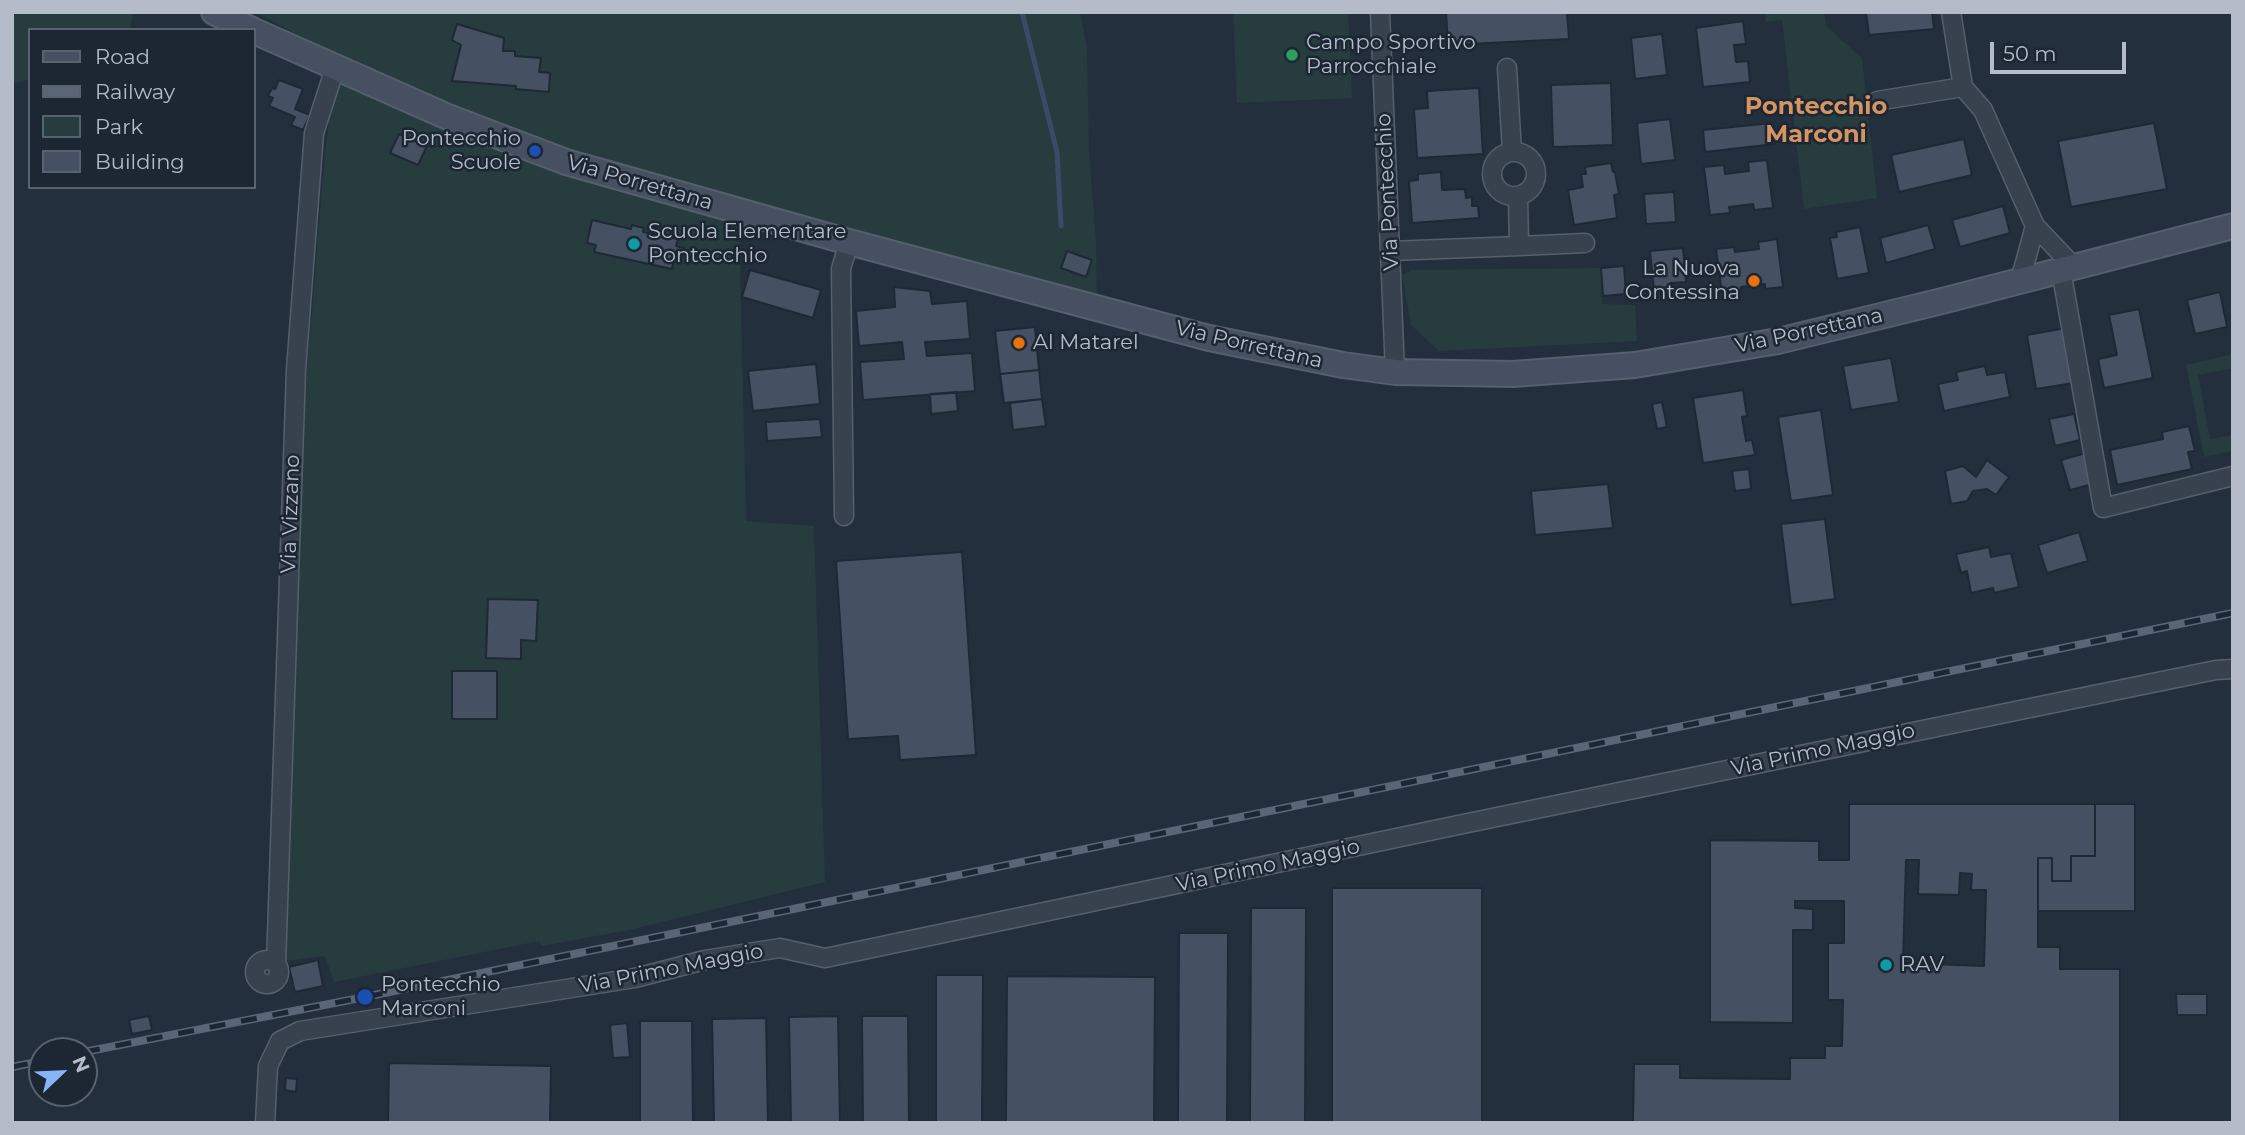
<!DOCTYPE html>
<html>
<head>
<meta charset="utf-8">
<style>
	body { margin:0 }
	#map { position:relative; width:2245px; height:1135px; overflow:hidden; background:#242f3e; font-family:Montserrat,sans-serif }
	canvas { display:block }
	.frame { position:absolute; inset:0; border:14px solid #b4bcc9; pointer-events:none }
	.legend { position:absolute; left:28px; top:28px; width:228px; height:161px; box-sizing:border-box; background:#1d2633; border:2px solid #59626f; margin:0; padding:9px 12px; list-style:none; font-size:21px; color:#b4bcc9 }
	.legend li { display:flex; align-items:center; gap:14px; height:35px }
	.legend b { width:35px; border:2px solid #59626f }
	.north { position:absolute; left:28px; top:1037px; width:70px; height:70px; box-sizing:border-box; background:#1d2633; border:2px solid #59626f; border-radius:50%; rotate:67deg; font-size:19px; font-weight:700; line-height:28px; text-align:center; color:#b4bcc9 }
	.north::after { content:''; display:block; margin:auto; width:24px; height:32px; background:#8ab4f8; clip-path:polygon(50% 0,100% 100%,50% 72%,0 100%) }
	.scale { position:absolute; left:1990px; top:42px; width:136px; height:32px; box-sizing:border-box; border:4px solid #b4bcc9; border-top:0; padding-left:9px; font-size:21px; line-height:24px; white-space:nowrap; color:#b4bcc9; -webkit-text-stroke:5px #1d2633; paint-order:stroke }
</style>
</head>
<body>
<div id="map">
<canvas width="2245" height="1135"></canvas>
<div class="frame"></div>
<ul class="legend">
<li><b style="height:9px;background:#465061"></b>Road</li>
<li><b style="height:9px;background:#5a6575"></b>Railway</li>
<li><b style="height:19px;background:#263c3f"></b>Park</li>
<li><b style="height:19px;background:#455162"></b>Building</li>
</ul>
<div class="north">N</div>
<div class="scale">50 m</div>
</div>
<script>
const context = document.querySelector('canvas').getContext('2d');
context.lineJoin = 'round';
function paint(path, color) { context.fillStyle = color; context.fill(path, 'evenodd'); }
const shape = rows => new Path2D(rows.map(r => 'M' + r).join(''));
function strokePath(path, color, width, dash) { context.strokeStyle = color; context.lineWidth = width; context.lineCap = dash ? 'butt' : 'round'; context.setLineDash(dash || []); context.stroke(path); }
function label(font, color, halo, rows, align = 'center') {
  context.font = font + ' Montserrat,sans-serif'; context.lineWidth = 5; context.setLineDash([]); context.textBaseline = 'middle'; context.strokeStyle = halo; context.fillStyle = color; for (const [text, x, y, turn = 0] of rows) {
    context.save(); context.translate(x, y); context.rotate((+turn || 0) * Math.PI / 180); context.textAlign = isNaN(turn) ? turn : align; if (halo) context.strokeText(text, 0, 0); context.fillText(text, 0, 0); context.restore();
  }
}
const green = shape([
	[12,12,133,12,130,30,30,30,30,79,12,84],
	[255,12,1080,12,1087,48,1089,153,1096,240,1097,314,739,217,746,521,814,526,825,882,629,930,542,946,539,941,334,982,325,956,284,961,301,443,325,152,330,115,345,60],
	[1233,12,1348,12,1352,98,1237,103],
	[1765,12,1824,12,1826,26,1862,58,1877,198,1804,209,1782,20,1766,22],
	[1601,268,1602,304,1635,305,1637,341,1439,351,1411,325,1402,275,1412,270],
	[2233,354,2233,368,2198,375,2210,439,2233,435,2233,451,2204,457,2186,365]
]);
const stream = shape([
	[1022,12,1057,152,1061,226]
]);
const building = shape([
	[1446,12,1567,12,1569,39,1448,45,1446,12],
	[1866,12,1932,12,1934,29,1869,35,1866,12],
	[1743,21,1746,44,1734,45,1736,62,1748,61,1750,82,1703,87,1696,28,1743,21],
	[457,24,504,38,503,51,515,51,515,56,541,58,539,72,550,73,549,92,516,89,516,86,452,81,461,45,452,40,457,24],
	[1662,34,1667,75,1635,79,1631,38,1662,34],
	[279,80,303,89,295,109,310,115,303,130,291,125,295,117,269,106,273,98,268,96,272,88,275,89,279,80],
	[1611,83,1613,145,1553,147,1551,85,1611,83],
	[1479,88,1483,154,1417,158,1414,109,1428,108,1427,91,1479,88],
	[1670,119,1675,160,1641,164,1637,123,1670,119],
	[1772,123,1775,144,1705,152,1703,130,1772,123],
	[2154,123,2167,189,2071,207,2058,141,2154,123],
	[399,134,427,146,418,165,390,153,399,134],
	[1964,139,1972,175,1899,192,1891,155,1964,139],
	[1767,160,1773,208,1754,210,1753,204,1729,207,1730,213,1710,215,1704,167,1724,165,1725,174,1749,171,1748,162,1767,160],
	[1611,163,1613,172,1615,172,1619,194,1614,195,1617,218,1574,225,1568,190,1583,187,1581,174,1586,174,1585,167,1611,163],
	[1441,172,1442,190,1465,189,1466,198,1472,197,1472,206,1478,206,1479,218,1412,223,1409,181,1418,180,1418,174,1441,172],
	[1674,192,1676,222,1646,224,1644,194,1674,192],
	[2003,206,2010,233,1960,247,1952,220,2003,206],
	[592,220,631,229,632,225,644,228,643,232,678,239,676,246,684,248,681,261,674,259,672,269,594,252,596,245,587,243,592,220],
	[1928,225,1935,249,1886,263,1880,238,1928,225],
	[1860,227,1869,273,1837,279,1830,238,1837,237,1836,232,1860,227],
	[1777,239,1783,287,1765,289,1765,284,1741,287,1741,292,1722,294,1716,249,1734,247,1735,252,1759,249,1758,242,1777,239],
	[1683,248,1686,282,1670,283,1670,288,1654,290,1650,251,1683,248],
	[1067,251,1092,260,1086,277,1061,268,1067,251],
	[1624,266,1626,294,1603,296,1601,268,1624,266],
	[750,270,821,290,813,318,742,297,750,270],
	[894,287,930,291,932,304,967,301,970,339,925,342,927,356,972,353,975,391,863,400,860,362,904,359,902,342,859,346,856,311,895,307,894,287],
	[2220,292,2227,327,2195,334,2187,300,2220,292],
	[2139,309,2153,378,2104,388,2098,359,2117,355,2109,315,2139,309],
	[1035,327,1039,370,1000,374,995,331,1035,327],
	[2066,328,2074,383,2036,389,2027,335,2066,328],
	[1891,358,1899,402,1851,410,1843,366,1891,358],
	[816,364,820,404,753,411,748,371,816,364],
	[1985,366,1987,375,2005,372,2010,397,1944,411,1938,384,1958,380,1956,372,1985,366],
	[1039,370,1042,399,1004,403,1000,374,1039,370],
	[1743,390,1747,416,1742,417,1746,441,1752,440,1755,455,1703,463,1693,398,1743,390],
	[956,392,958,411,931,414,930,394,956,392],
	[1042,399,1046,426,1013,430,1010,403,1042,399],
	[1662,402,1667,427,1657,429,1652,404,1662,402],
	[1821,410,1833,495,1791,501,1778,417,1821,410],
	[2074,414,2080,440,2055,446,2049,419,2074,414],
	[820,419,822,437,767,441,766,422,820,419],
	[2189,426,2195,451,2188,452,2192,469,2117,485,2110,450,2163,439,2162,432,2189,426],
	[2089,452,2097,483,2070,490,2061,460,2089,452],
	[1987,460,2009,477,1996,495,1987,489,1973,491,1967,501,1951,504,1945,471,1963,466,1976,477,1987,460],
	[1749,469,1751,489,1735,491,1732,471,1749,469],
	[1608,484,1613,528,1535,535,1531,491,1608,484],
	[1825,519,1835,599,1791,605,1781,524,1825,519],
	[2079,532,2088,561,2047,573,2038,545,2079,532],
	[1989,547,1991,557,2011,553,2019,587,1994,593,1993,588,1971,593,1967,571,1961,573,1956,554,1989,547],
	[962,552,976,755,900,760,898,736,848,739,836,561,962,552],
	[488,599,538,600,536,641,521,640,521,659,486,658,488,599],
	[452,671,497,671,497,719,452,719,452,671],
	[1849,804,2095,804,2095,856,2071,856,2071,881,2052,881,2052,858,2038,858,2038,947,2060,947,2060,969,2120,969,2120,1123,1633,1123,1634,1064,1680,1064,1680,1078,1790,1079,1790,1058,1825,1058,1825,1046,1842,1046,1843,1000,1828,1000,1828,943,1844,943,1844,901,1795,901,1795,908,1813,909,1813,930,1793,930,1793,1023,1710,1022,1710,840,1819,841,1819,860,1849,860,1849,804],
	[1906,860,1919,860,1918,894,1959,895,1960,873,1972,874,1971,890,1986,890,1984,966,1903,963,1906,860],
	[2095,804,2135,804,2135,911,2038,911,2038,858,2052,858,2052,881,2071,881,2071,856,2095,856,2095,804],
	[1332,888,1482,888,1482,1123,1332,1123,1332,888],
	[1251,908,1306,908,1305,1123,1250,1123,1251,908],
	[1179,933,1228,933,1227,1123,1178,1123,1179,933],
	[318,960,323,986,295,992,289,967,318,960],
	[936,975,983,975,982,1123,936,1123,936,975],
	[1007,976,1155,977,1154,1123,1006,1123,1007,976],
	[2176,994,2207,994,2207,1015,2177,1015,2176,994],
	[149,1016,152,1030,132,1034,129,1020,149,1016],
	[838,1016,840,1123,791,1123,789,1017,838,1016],
	[862,1016,908,1016,909,1123,863,1123,862,1016],
	[766,1018,768,1123,714,1123,712,1019,766,1018],
	[640,1021,692,1021,693,1123,640,1123,640,1021],
	[627,1023,630,1057,613,1058,610,1025,627,1023],
	[389,1063,551,1066,550,1123,388,1123,389,1063],
	[286,1078,297,1079,296,1092,285,1090,286,1078]
]);
const street = shape([
	[1380,12,1395,372],
	[1951,12,1963,87,1983,110,2035,226,2020,281],
	[1507,68,1512,152],
	[1877,101,1963,87],
	'1492 174a22 22 0 1 1 44 0a22 22 0 1 1-44 0Z',
	[1518,196,1519,246,1585,243],
	[2035,226,2074,267],
	[1391,251,1519,246],
	[2061,270,2103,508,2233,476],
	[844,516,841,269,849,242],
	'255 972a12 12 0 1 1 24 0a12 12 0 1 1-24 0Z',
	[276,964,296,370,314,133,335,68],
	[265,1123,268,1066,280,1041,300,1031,635,978,705,960,742,954,780,948,825,958,1463,824,2216,670,2233,669]
]);
const secondary = shape([
	[214,12,252,30],
	[254,31,448,117,566,162,849,242,1209,338,1343,365,1395,372,1513,374,1635,365,1778,341,1942,301,2233,226]
]);
const rail = shape([
	[84,1052,365,997,2233,613],
	[12,1067,42,1061]
]);
const markers = [
	[1292,55,7,"#2e9e5b"],
	[535,151,7,"#1a4fb4"],
	[634,244,7,"#0f9aa8"],
	[1754,281,7,"#e8710a"],
	[1019,343,7,"#e8710a"],
	[1886,965,7,"#0f9aa8"],
	[365,997,9,"#1a4fb4"]
];
const poiNames = [
	["Campo Sportivo",1306,43],
	["Parrocchiale",1306,67],
	["Pontecchio",521,139,"right"],
	["Scuole",521,163,"right"],
	["Scuola Elementare",648,232],
	["Pontecchio",648,256],
	["La Nuova",1740,269,"right"],
	["Contessina",1740,293,"right"],
	["Al Matarel",1033,343],
	["RAV",1900,965],
	["Pontecchio",381,985],
	["Marconi",381,1009]
];
const streetNames = [
	["Via Porrettana",640,183,16],
	["Via Pontecchio",1388,192,-93],
	["Via Porrettana",1809,331,-12],
	["Via Porrettana",1249,345,13],
	["Via Vizzano",291,514,-88],
	["Via Primo Maggio",1823,750,-12],
	["Via Primo Maggio",1268,866,-12],
	["Via Primo Maggio",671,969,-11]
];
const quarterNames = [
	["Pontecchio",1816,107],
	["Marconi",1816,135]
];
paint(green, '#263c3f');
strokePath(stream, '#394c67', 5);
paint(building, '#455162');
strokePath(building, '#1f2835', 2);
strokePath(street, '#565f6c', 21);
strokePath(secondary, '#565f6c', 28);
strokePath(street, '#38414e', 18);
strokePath(secondary, '#465061', 24);
strokePath(rail, '#5a6575', 8);
strokePath(rail, '#1d2633', 5, [16]);
for (const [x, y, r, color] of markers) { const dot = new Path2D(); dot.arc(x, y, r, 0, 2 * Math.PI); context.fillStyle = color; context.fill(dot); strokePath(dot, '#1d2633', 2.5); }
label('21px', '#b4bcc9', '#1d2633', poiNames, 'left');
label('21px', '#b4bcc9', '#1d2633', streetNames);
label('bold 24px', '#d59563', '#1d2633', quarterNames);
</script>
</body>
</html>
